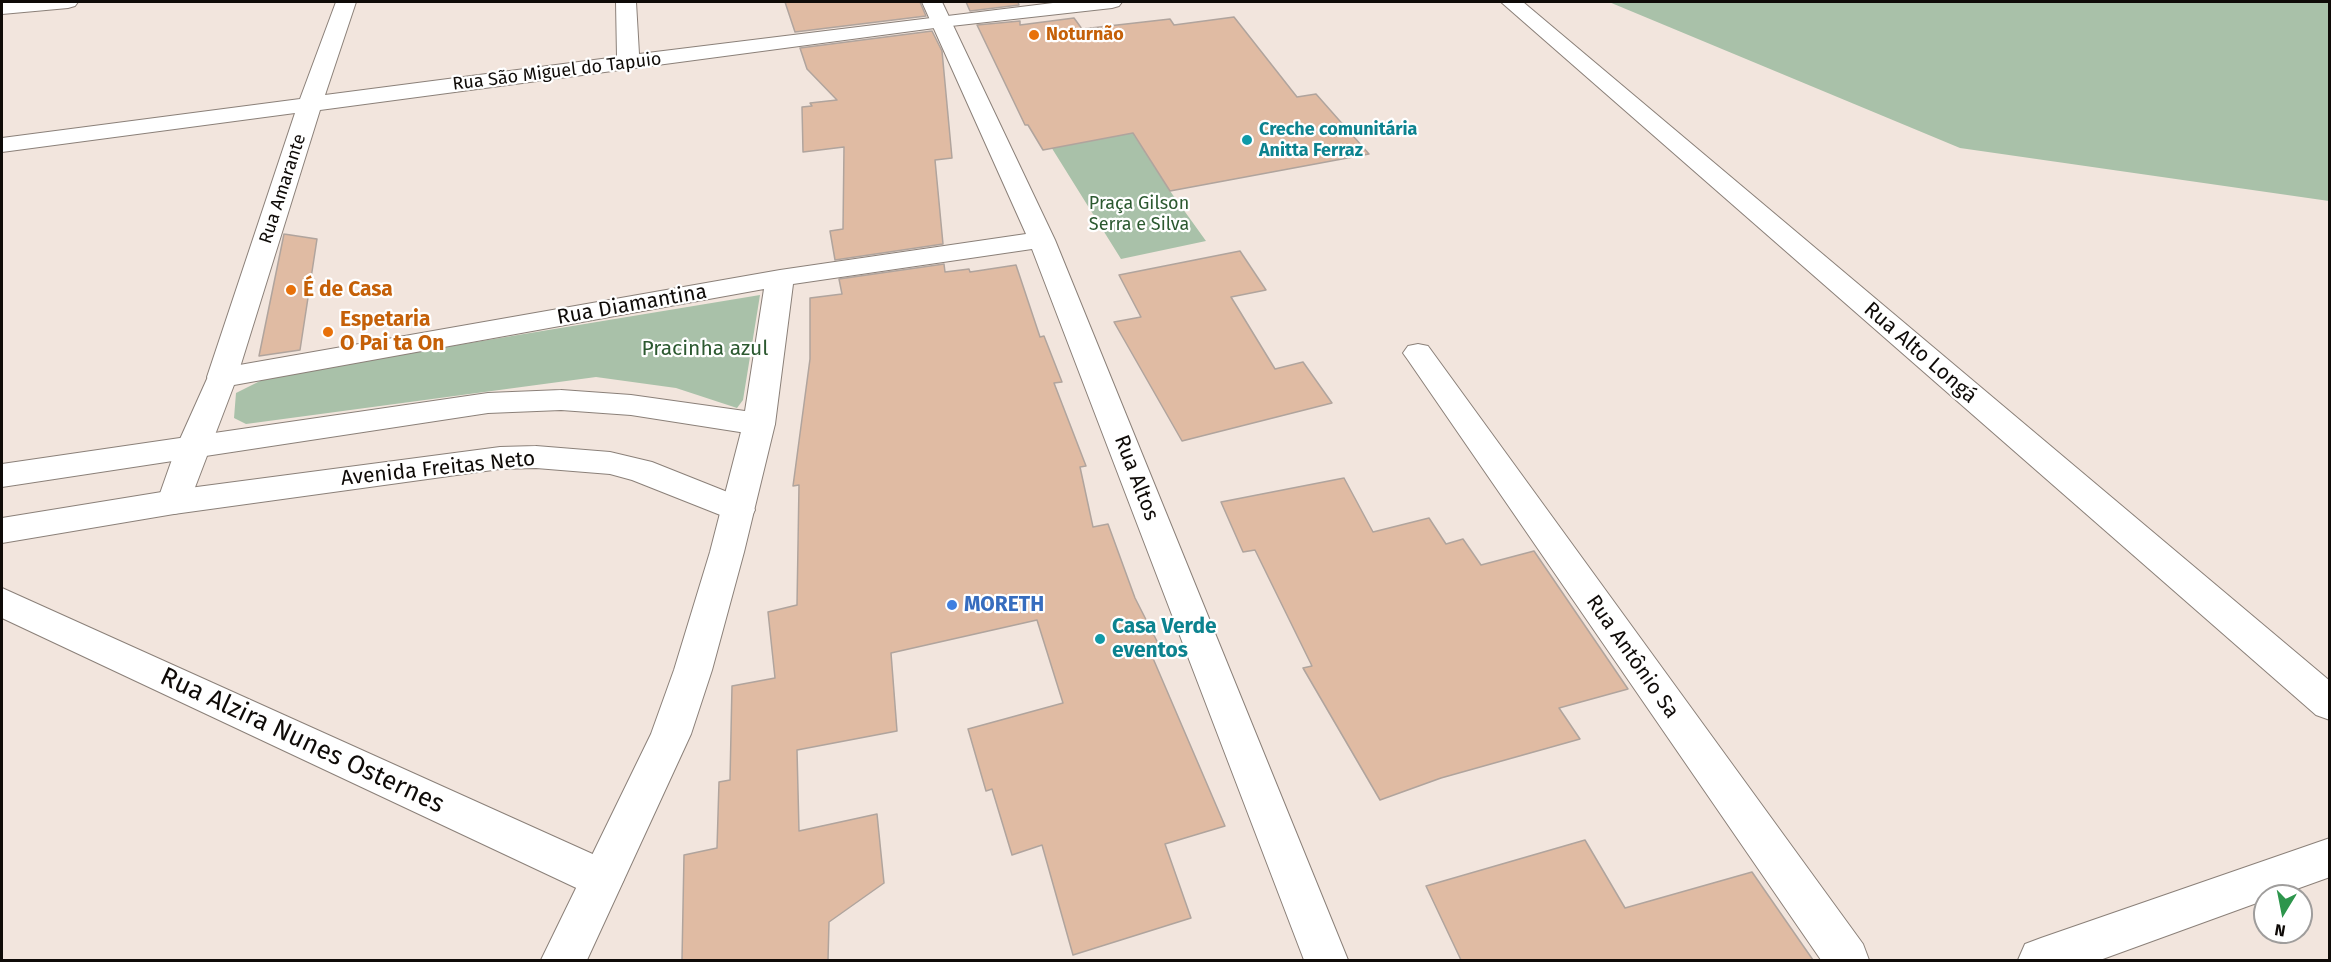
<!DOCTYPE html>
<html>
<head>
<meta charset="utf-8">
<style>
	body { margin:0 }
	#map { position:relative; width:2331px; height:962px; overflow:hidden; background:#f2e5dd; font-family:"Fira Sans",sans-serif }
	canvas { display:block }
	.frame { position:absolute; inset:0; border:3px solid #0f0b08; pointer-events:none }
	.north { position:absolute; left:2253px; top:884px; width:60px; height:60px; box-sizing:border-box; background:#fff; border:2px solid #9f9d9c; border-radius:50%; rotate:190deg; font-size:16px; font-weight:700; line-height:24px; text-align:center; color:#0f0b08 }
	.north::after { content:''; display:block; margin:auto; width:21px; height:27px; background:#2d954c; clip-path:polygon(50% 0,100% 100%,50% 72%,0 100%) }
</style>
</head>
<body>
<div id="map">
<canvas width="2331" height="962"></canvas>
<div class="frame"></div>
<div class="north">N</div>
</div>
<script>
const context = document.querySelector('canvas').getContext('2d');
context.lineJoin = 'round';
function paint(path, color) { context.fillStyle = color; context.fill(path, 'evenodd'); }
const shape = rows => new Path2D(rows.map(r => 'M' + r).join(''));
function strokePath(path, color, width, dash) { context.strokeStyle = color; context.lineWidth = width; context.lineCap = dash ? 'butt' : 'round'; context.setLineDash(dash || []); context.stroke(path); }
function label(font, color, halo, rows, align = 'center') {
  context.font = font + ' "Fira Sans",sans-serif'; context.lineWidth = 4.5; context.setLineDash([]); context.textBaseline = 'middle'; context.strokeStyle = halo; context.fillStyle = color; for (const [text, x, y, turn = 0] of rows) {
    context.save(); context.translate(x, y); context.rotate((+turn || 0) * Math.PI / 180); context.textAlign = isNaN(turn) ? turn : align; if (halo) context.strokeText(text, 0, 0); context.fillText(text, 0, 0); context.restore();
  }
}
const green = shape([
	[1609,2,2329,2,2329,201,1960,148],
	[1128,126,1170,191,1206,241,1121,259,1048,142],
	[760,295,743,400,737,408,676,388,596,377,246,424,234,418,236,393,270,376]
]);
const building = shape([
	[785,2,920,2,926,16,795,32,785,2],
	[966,2,1018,2,1019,5,970,11,966,2],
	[1234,17,1297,97,1316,94,1369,154,1170,191,1133,133,1043,150,1028,125,1025,125,977,25,1020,21,1020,25,1074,18,1082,29,1170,19,1174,25,1234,17],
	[932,31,942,51,952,158,935,160,943,244,835,260,830,231,843,229,844,147,803,152,802,107,812,106,810,103,837,100,807,69,800,48,932,31],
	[284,234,317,239,300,350,259,356,284,234],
	[1240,251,1266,290,1231,297,1275,369,1303,362,1332,403,1182,441,1114,322,1141,317,1119,275,1240,251],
	[944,264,945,272,969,269,970,272,1016,265,1040,337,1044,336,1062,382,1054,383,1086,466,1080,467,1093,527,1108,524,1135,598,1163,653,1152,656,1225,826,1165,844,1191,918,1073,955,1042,845,1012,855,992,789,986,791,968,729,1063,703,1037,620,891,653,897,731,797,750,799,831,877,814,884,883,829,922,828,960,682,960,684,855,717,848,719,782,730,780,732,686,775,678,768,612,797,605,799,485,793,486,810,359,810,298,842,294,839,279,944,264],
	[1344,478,1373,532,1429,518,1446,544,1463,539,1481,565,1534,551,1628,689,1559,708,1580,739,1441,778,1380,800,1303,668,1312,666,1255,550,1243,552,1221,502,1344,478],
	[1585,840,1625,908,1752,872,1813,960,1461,960,1426,886,1585,840]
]);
const minor = shape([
	[2,2,78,2,75,6,68,8,2,14,2,2],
	[336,2,356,2,325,95,617,57,616,2,636,2,639,54,1061,2,1122,2,1119,6,1112,8,942,27,320,110,237,377,233,384,222,387,211,384,207,377,295,113,2,152,2,138,300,99,336,2],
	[1501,2,1523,2,2330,681,2330,720,2316,715,1501,2],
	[1418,344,1428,346,1863,944,1869,960,1821,960,1408,360,1403,353,1408,346,1418,344],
	[2,588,617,865,624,879,617,893,602,899,587,893,2,618,2,588],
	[2330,838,2330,877,2277,896,2265,896,2265,900,2100,960,2018,960,2025,944,2041,938,2330,838]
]);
const tertiary = shape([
	[922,2,942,2,1055,240,1348,960,1304,960,1032,249,793,284,775,424,744,552,712,670,691,734,587,960,541,960,651,734,674,670,710,552,743,424,764,289,234,385,186,511,174,514,162,511,157,502,176,448,211,370,780,270,1026,234,922,2]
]);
const secondary = shape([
	[561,390,631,395,759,413,770,416,775,424,770,432,759,435,631,415,561,410,488,413,2,487,2,464,488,393,561,390],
	[536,446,610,452,652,462,750,501,755,510,750,519,738,522,632,480,610,474,536,468,500,469,174,514,2,543,2,518,174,490,500,447,536,446]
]);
const markers = [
	[1034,35,6,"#e8710a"],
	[1247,140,6,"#0f9aa8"],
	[291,290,6,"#e8710a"],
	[328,332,6,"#e8710a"],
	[952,605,6,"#3f7fe0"],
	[1100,639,6,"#0f9aa8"]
];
const farFoodnames = [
	["Noturnão",1046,35]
];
const farStreetnames = [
	["Rua São Miguel do Tapuio",557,72,-7],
	["Rua Amarante",283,189,-72]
];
const farCulturenames = [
	["Creche comunitária",1259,130],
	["Anitta Ferraz",1259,151]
];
const farParknames = [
	["Praça Gilson",1139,204],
	["Serra e Silva",1139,225]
];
const foodNames = [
	["É de Casa",303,290],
	["Espetaria",340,320],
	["O Pai ta On",340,344]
];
const streetNames = [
	["Rua Diamantina",632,305,-10],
	["Rua Alto Longá",1920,353,41],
	["Avenida Freitas Neto",438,469,-6],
	["Rua Altos",1136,478,69],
	["Rua Antônio Sa",1632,657,55]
];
const parkNames = [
	["Pracinha azul",705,349]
];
const shopNames = [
	["MORETH",964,605]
];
const cultureNames = [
	["Casa Verde",1112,627],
	["eventos",1112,651]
];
const nearStreetnames = [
	["Rua Alzira Nunes Osternes",302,741,25]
];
paint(green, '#a9c1a9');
paint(building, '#e0bba3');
strokePath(building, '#b0a49d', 1.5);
strokePath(minor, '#8b8079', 2);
strokePath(tertiary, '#8b8079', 2);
strokePath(secondary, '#8b8079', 2);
paint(minor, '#fff');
paint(tertiary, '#fff');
paint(secondary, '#fff');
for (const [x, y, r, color] of markers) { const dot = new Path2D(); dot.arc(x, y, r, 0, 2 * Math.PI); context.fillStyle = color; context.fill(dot); strokePath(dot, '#fff', 2); }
label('bold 18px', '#c56008', '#fff', farFoodnames, 'left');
label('18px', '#0f0b08', '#fff', farStreetnames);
label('bold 18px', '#0d838f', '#fff', farCulturenames, 'left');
label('18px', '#2c5930', '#fff', farParknames);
label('bold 21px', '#c56008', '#fff', foodNames, 'left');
label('21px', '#0f0b08', '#fff', streetNames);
label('21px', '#2c5930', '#fff', parkNames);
label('bold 21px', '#366cbe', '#fff', shopNames, 'left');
label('bold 21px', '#0d838f', '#fff', cultureNames, 'left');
label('26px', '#0f0b08', '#fff', nearStreetnames);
</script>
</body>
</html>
